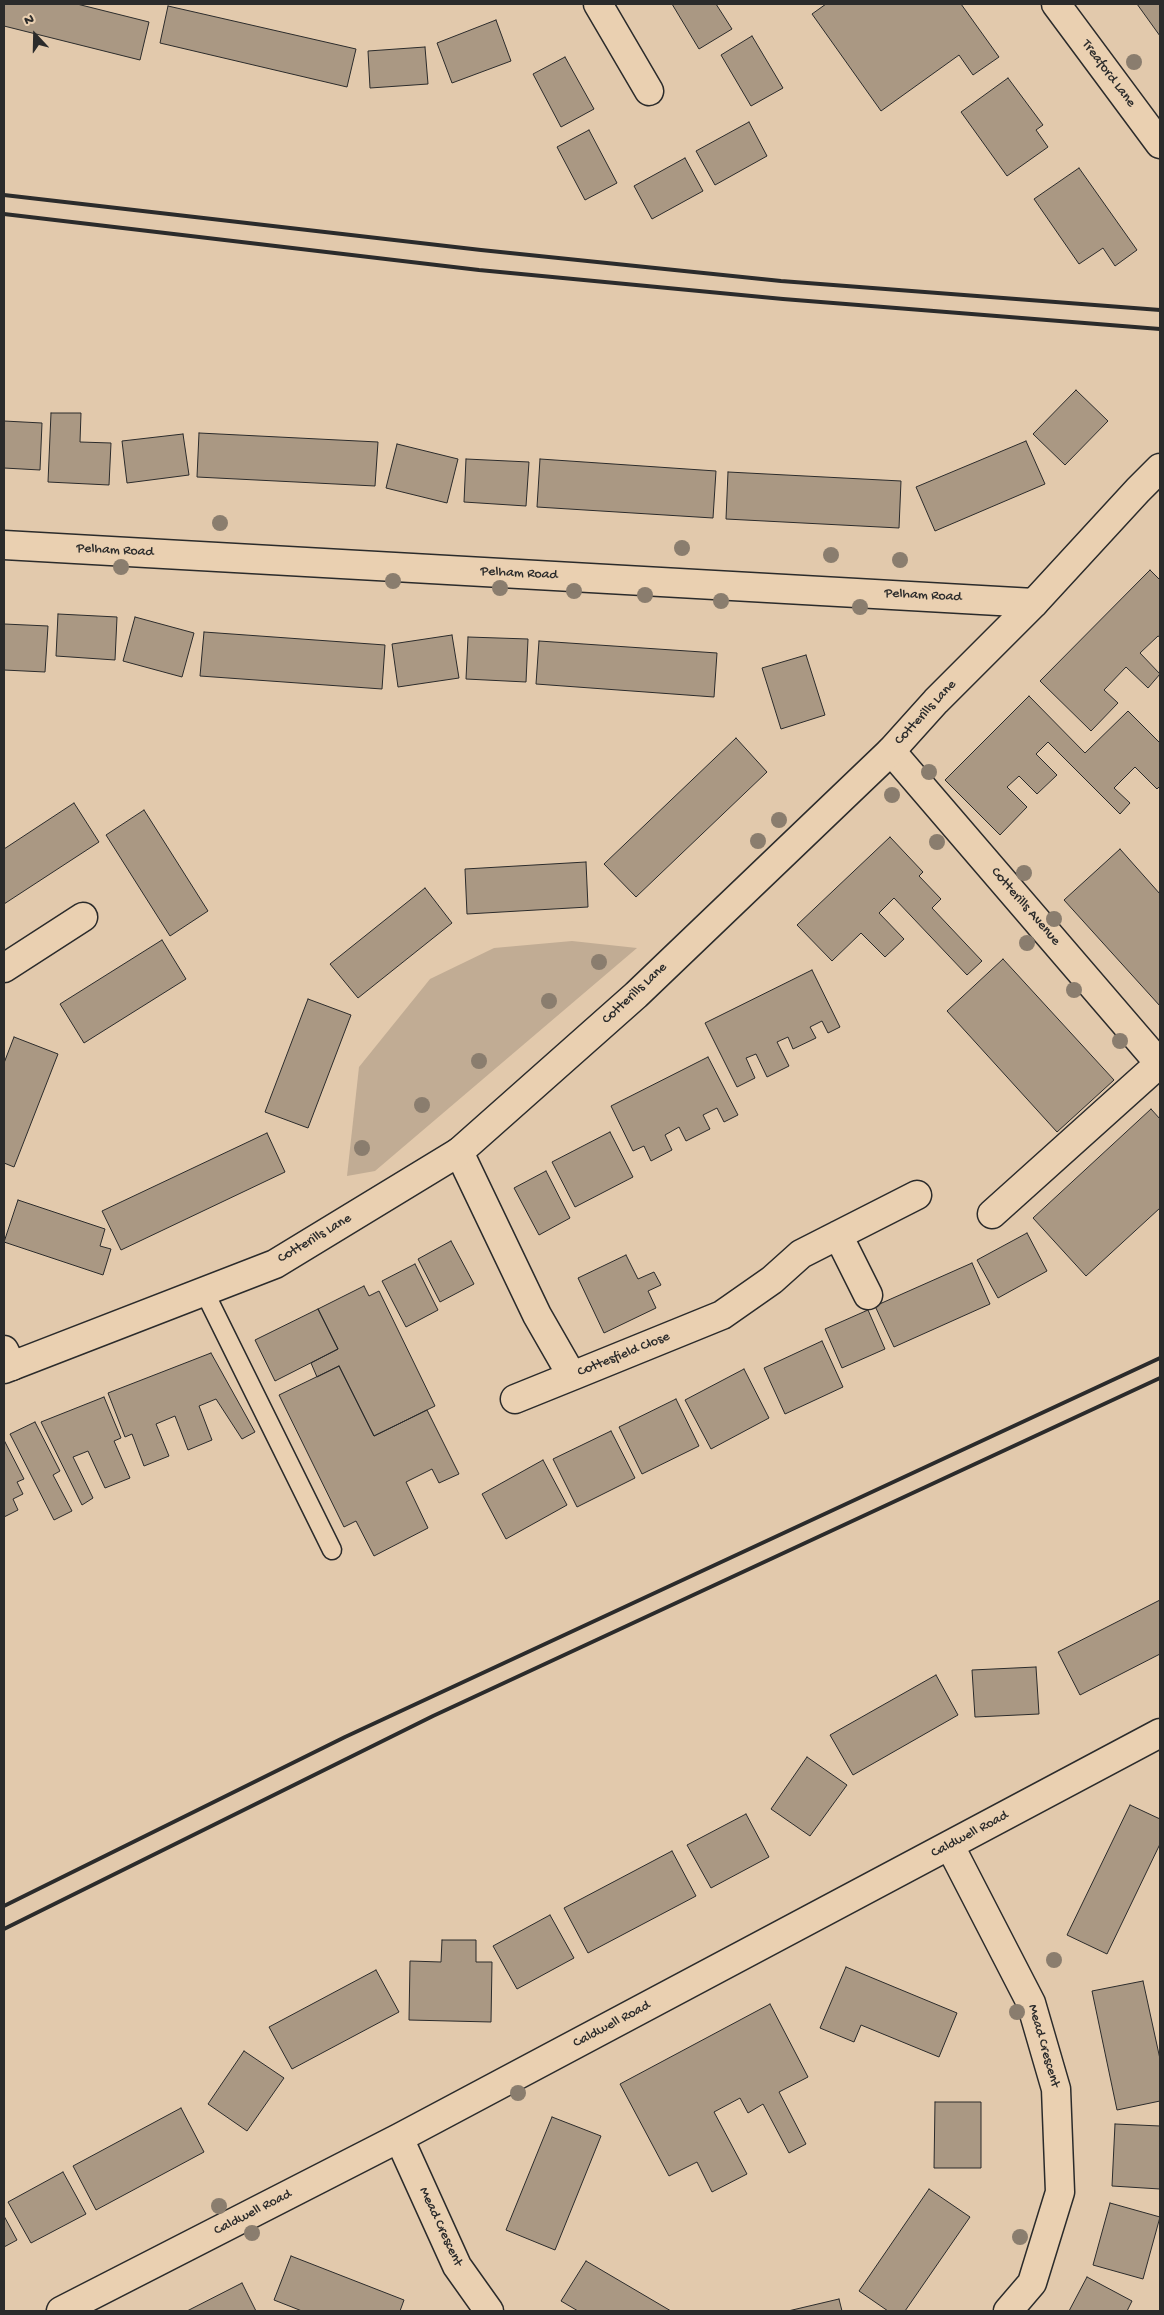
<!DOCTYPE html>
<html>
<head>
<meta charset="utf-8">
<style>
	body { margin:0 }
	#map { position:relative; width:1164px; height:2315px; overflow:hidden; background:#e2c9ac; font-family:"Gochi Hand",sans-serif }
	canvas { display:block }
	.frame { position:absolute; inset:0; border:5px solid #2b2b2b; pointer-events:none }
	.north { position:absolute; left:10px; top:10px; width:50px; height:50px; -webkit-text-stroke:4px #ead0b1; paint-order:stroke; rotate:339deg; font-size:14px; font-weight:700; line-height:20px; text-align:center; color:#2b2b2b }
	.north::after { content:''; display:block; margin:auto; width:18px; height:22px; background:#2b2b2b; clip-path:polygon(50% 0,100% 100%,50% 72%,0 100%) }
</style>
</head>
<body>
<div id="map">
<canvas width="1164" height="2315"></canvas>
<div class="frame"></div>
<div class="north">N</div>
</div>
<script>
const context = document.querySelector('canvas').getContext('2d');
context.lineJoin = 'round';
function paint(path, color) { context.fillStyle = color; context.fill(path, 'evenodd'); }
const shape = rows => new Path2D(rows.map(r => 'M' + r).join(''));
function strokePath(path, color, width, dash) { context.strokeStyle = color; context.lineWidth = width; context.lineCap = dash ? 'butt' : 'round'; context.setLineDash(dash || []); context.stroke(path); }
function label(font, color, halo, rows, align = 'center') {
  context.font = font + ' "Gochi Hand",sans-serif'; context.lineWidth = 4.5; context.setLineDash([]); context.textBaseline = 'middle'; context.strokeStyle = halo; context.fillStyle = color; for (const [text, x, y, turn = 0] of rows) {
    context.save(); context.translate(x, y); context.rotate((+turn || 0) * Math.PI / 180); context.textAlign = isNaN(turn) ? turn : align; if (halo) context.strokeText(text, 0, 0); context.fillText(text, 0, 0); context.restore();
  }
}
const green = shape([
	[572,941,637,948,375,1171,347,1176,359,1067,430,979,494,948]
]);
const building = shape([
	[4,4,77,4,149,22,140,60,4,26,4,4],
	[672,4,716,4,732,29,699,49,672,4],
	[826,4,961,4,999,57,973,75,959,55,881,111,812,14,826,4],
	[1137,4,1160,4,1160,36,1137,4],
	[168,6,356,49,347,87,160,43,168,6],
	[496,20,511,61,452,83,437,43,496,20],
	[752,36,783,88,751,106,721,55,752,36],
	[425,47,428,84,370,88,368,51,425,47],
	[565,57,594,109,561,127,533,74,565,57],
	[1008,78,1043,125,1036,130,1048,147,1007,176,961,112,1008,78],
	[749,122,767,156,715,185,696,151,749,122],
	[589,130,617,183,585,200,557,147,589,130],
	[685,158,703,191,652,219,634,186,685,158],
	[1079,168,1137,250,1115,266,1103,248,1079,264,1034,199,1079,168],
	[1076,390,1108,421,1065,465,1033,434,1076,390],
	[51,413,81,413,80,442,111,443,109,485,48,482,51,413],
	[4,421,42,423,40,470,4,468,4,421],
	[199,433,378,442,375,486,197,477,199,433],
	[183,434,189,475,127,483,122,441,183,434],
	[1026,441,1045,484,935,531,916,487,1026,441],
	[397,444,458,459,447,503,386,488,397,444],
	[466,459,529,462,526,506,464,502,466,459],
	[540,459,716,471,713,518,537,507,540,459],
	[728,472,901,481,899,528,726,519,728,472],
	[1150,570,1160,580,1160,637,1158,636,1140,653,1160,674,1148,688,1126,667,1104,690,1118,703,1091,731,1040,681,1150,570],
	[58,614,117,617,115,660,56,656,58,614],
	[135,617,194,633,182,677,123,661,135,617],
	[4,624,48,626,45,672,4,670,4,624],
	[204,632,385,645,382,689,200,676,204,632],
	[452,635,459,678,398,687,392,644,452,635],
	[468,637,528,639,526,682,466,679,468,637],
	[539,641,717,653,714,697,536,684,539,641],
	[806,655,825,715,781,729,762,668,806,655],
	[1029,696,1085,753,1128,711,1160,743,1160,786,1157,789,1135,767,1114,788,1130,803,1120,814,1048,742,1036,754,1057,775,1037,794,1019,776,1007,787,1027,807,1000,835,945,780,1029,696],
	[736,738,767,772,636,897,604,864,736,738],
	[74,803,99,842,4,904,4,849,74,803],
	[144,810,208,911,170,936,106,835,144,810],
	[890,837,923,872,919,876,941,899,932,908,982,961,967,975,894,898,879,913,904,939,885,957,861,933,832,961,797,925,890,837],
	[1120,849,1160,894,1160,1006,1064,900,1120,849],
	[586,862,588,907,467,914,465,869,586,862],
	[425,888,452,923,358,998,330,964,425,888],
	[162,940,186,979,84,1043,60,1004,162,940],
	[1003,959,1114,1080,1057,1132,947,1011,1003,959],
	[812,970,840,1027,828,1033,822,1021,810,1027,816,1038,793,1049,788,1037,777,1042,789,1066,767,1077,756,1054,746,1058,755,1078,737,1087,705,1023,812,970],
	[308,999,351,1015,308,1128,265,1112,308,999],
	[14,1037,58,1054,14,1167,4,1163,4,1063,14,1037],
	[708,1057,738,1115,724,1122,717,1108,703,1115,710,1129,686,1141,679,1127,665,1135,672,1150,651,1161,644,1146,633,1151,611,1106,708,1057],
	[1151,1109,1160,1119,1160,1208,1086,1276,1033,1218,1151,1109],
	[610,1132,633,1177,575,1207,552,1162,610,1132],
	[267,1133,285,1172,121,1250,102,1211,267,1133],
	[546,1171,570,1218,539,1235,514,1188,546,1171],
	[18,1200,105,1229,100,1246,111,1249,103,1275,4,1242,18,1200],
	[1027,1233,1047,1271,998,1298,977,1260,1027,1233],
	[451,1241,474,1284,440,1302,418,1259,451,1241],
	[626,1255,638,1279,654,1272,661,1285,648,1291,656,1308,604,1333,578,1278,626,1255],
	[972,1263,990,1304,894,1347,875,1306,972,1263],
	[415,1264,438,1310,406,1327,382,1281,415,1264],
	[364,1286,369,1296,379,1291,435,1406,374,1436,339,1366,317,1377,311,1363,338,1349,318,1309,364,1286],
	[318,1309,338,1349,275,1381,255,1340,318,1309],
	[868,1310,885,1349,842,1368,825,1329,868,1310],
	[822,1341,843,1387,785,1414,764,1368,822,1341],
	[211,1353,255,1432,242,1439,216,1399,199,1406,212,1440,188,1450,175,1416,156,1424,169,1456,144,1466,132,1434,125,1437,108,1393,211,1353],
	[339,1366,374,1436,427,1410,459,1474,439,1483,432,1469,406,1482,428,1528,374,1556,356,1521,344,1527,279,1395,339,1366],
	[744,1369,769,1418,711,1449,685,1400,744,1369],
	[104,1397,121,1438,114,1441,130,1478,105,1488,88,1451,73,1457,93,1498,82,1505,41,1422,104,1397],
	[676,1399,699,1446,642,1474,619,1427,676,1399],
	[35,1422,60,1471,53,1475,72,1511,54,1520,10,1434,35,1422],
	[611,1431,635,1478,577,1507,553,1459,611,1431],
	[4,1440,24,1479,17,1482,23,1494,13,1499,18,1510,4,1517,4,1440],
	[543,1460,567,1505,506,1539,482,1494,543,1460],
	[1160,1600,1160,1654,1080,1695,1058,1652,1160,1600],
	[1036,1667,1039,1714,975,1717,972,1670,1036,1667],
	[936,1675,958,1715,853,1775,830,1735,936,1675],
	[807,1757,847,1785,810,1836,771,1809,807,1757],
	[1130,1805,1160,1819,1160,1844,1107,1954,1067,1935,1130,1805],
	[746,1814,769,1857,711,1888,687,1845,746,1814],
	[672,1851,696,1896,588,1953,564,1908,672,1851],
	[550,1915,574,1958,517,1989,493,1946,550,1915],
	[442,1940,476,1940,476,1962,492,1962,491,2022,409,2020,410,1961,441,1962,442,1940],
	[846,1967,957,2013,939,2057,861,2025,854,2042,820,2028,846,1967],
	[376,1970,399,2012,292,2069,269,2027,376,1970],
	[1143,1981,1160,2059,1160,2101,1117,2110,1092,1991,1143,1981],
	[770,2004,808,2077,779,2092,806,2144,789,2153,763,2104,748,2113,740,2098,714,2112,747,2174,712,2192,697,2162,669,2176,620,2084,770,2004],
	[244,2051,284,2078,247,2131,208,2104,244,2051],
	[935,2102,981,2102,981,2168,934,2168,935,2102],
	[181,2108,204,2152,96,2210,73,2166,181,2108],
	[552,2117,601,2136,555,2250,506,2230,552,2117],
	[1115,2124,1160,2126,1160,2189,1112,2186,1115,2124],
	[63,2172,86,2214,31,2243,8,2202,63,2172],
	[929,2189,970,2217,905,2311,888,2311,859,2291,929,2189],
	[1110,2203,1160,2217,1143,2279,1093,2265,1110,2203],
	[4,2216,17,2240,4,2247,4,2216],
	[291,2256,404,2300,400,2311,302,2311,274,2300,291,2256],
	[586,2261,671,2311,578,2311,561,2301,586,2261],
	[1087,2277,1132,2301,1127,2311,1069,2311,1087,2277],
	[242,2283,256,2311,187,2311,242,2283],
	[839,2299,842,2311,788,2311,839,2299]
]);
const lane = shape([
	[204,1291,332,1550]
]);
const street = shape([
	[598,4,649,91],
	[1056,4,1160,144],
	[4,545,1034,603],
	[891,751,1159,1063],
	[4,968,83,917],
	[459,1152,537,1315,572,1376,722,1315,772,1280,801,1254,917,1195],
	[992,1214,1160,1063],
	[838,1235,868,1295],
	[4,1350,12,1366],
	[515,1399,572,1376],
	[950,1846,1031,2003,1056,2089,1060,2192,1032,2283,1008,2311],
	[399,2138,457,2266,489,2311],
	[61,2311,399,2138,1160,1733]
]);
const secondary = shape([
	[4,1369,275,1264,459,1152,636,995,891,751,936,701,1034,603,1138,490,1160,468]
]);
const rail = shape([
	[4,195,481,250,781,281,1160,310],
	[4,214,479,270,783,299,1160,329],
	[4,1906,345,1737,1160,1358],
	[4,1929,433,1716,1160,1378]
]);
const trees = [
	[1134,62],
	[220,523],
	[682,548],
	[831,555],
	[900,560],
	[121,567],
	[393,581],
	[500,588],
	[574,591],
	[645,595],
	[721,601],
	[860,607],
	[929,772],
	[892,795],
	[779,820],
	[758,841],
	[937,842],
	[1024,873],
	[1054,919],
	[1027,943],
	[599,962],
	[1074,990],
	[549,1001],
	[1120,1041],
	[479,1061],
	[422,1105],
	[362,1148],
	[1054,1960],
	[1017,2012],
	[518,2093],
	[219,2206],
	[252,2233],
	[1020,2237]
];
const streetNames = [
	["Treaford Lane",1108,74,53],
	["Pelham Road",115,551,3],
	["Pelham Road",519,574,3],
	["Pelham Road",923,596,3],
	["Cotterills Lane",926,713,-47],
	["Cotterills Avenue",1025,907,49],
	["Cotterills Lane",635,994,-43],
	["Cotterills Lane",315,1239,-31],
	["Cottesfield Close",624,1355,-22],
	["Caldwell Road",970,1835,-28],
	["Caldwell Road",612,2025,-28],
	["Mead Crescent",1043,2046,74],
	["Caldwell Road",253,2213,-27],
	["Mead Crescent",440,2227,65]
];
paint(green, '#c1ac94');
paint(building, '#aa9883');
strokePath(building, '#2b2b2b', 1);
strokePath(lane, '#2b2b2b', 21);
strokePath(street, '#2b2b2b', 31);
strokePath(secondary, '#2b2b2b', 31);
strokePath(lane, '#ead0b1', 18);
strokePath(street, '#ead0b1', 28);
strokePath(secondary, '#ead0b1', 28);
strokePath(rail, '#2b2b2b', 4);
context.fillStyle = '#8a7d6e';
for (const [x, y] of trees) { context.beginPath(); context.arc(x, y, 8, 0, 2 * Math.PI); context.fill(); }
label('14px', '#2b2b2b', '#ead0b1', streetNames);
</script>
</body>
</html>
